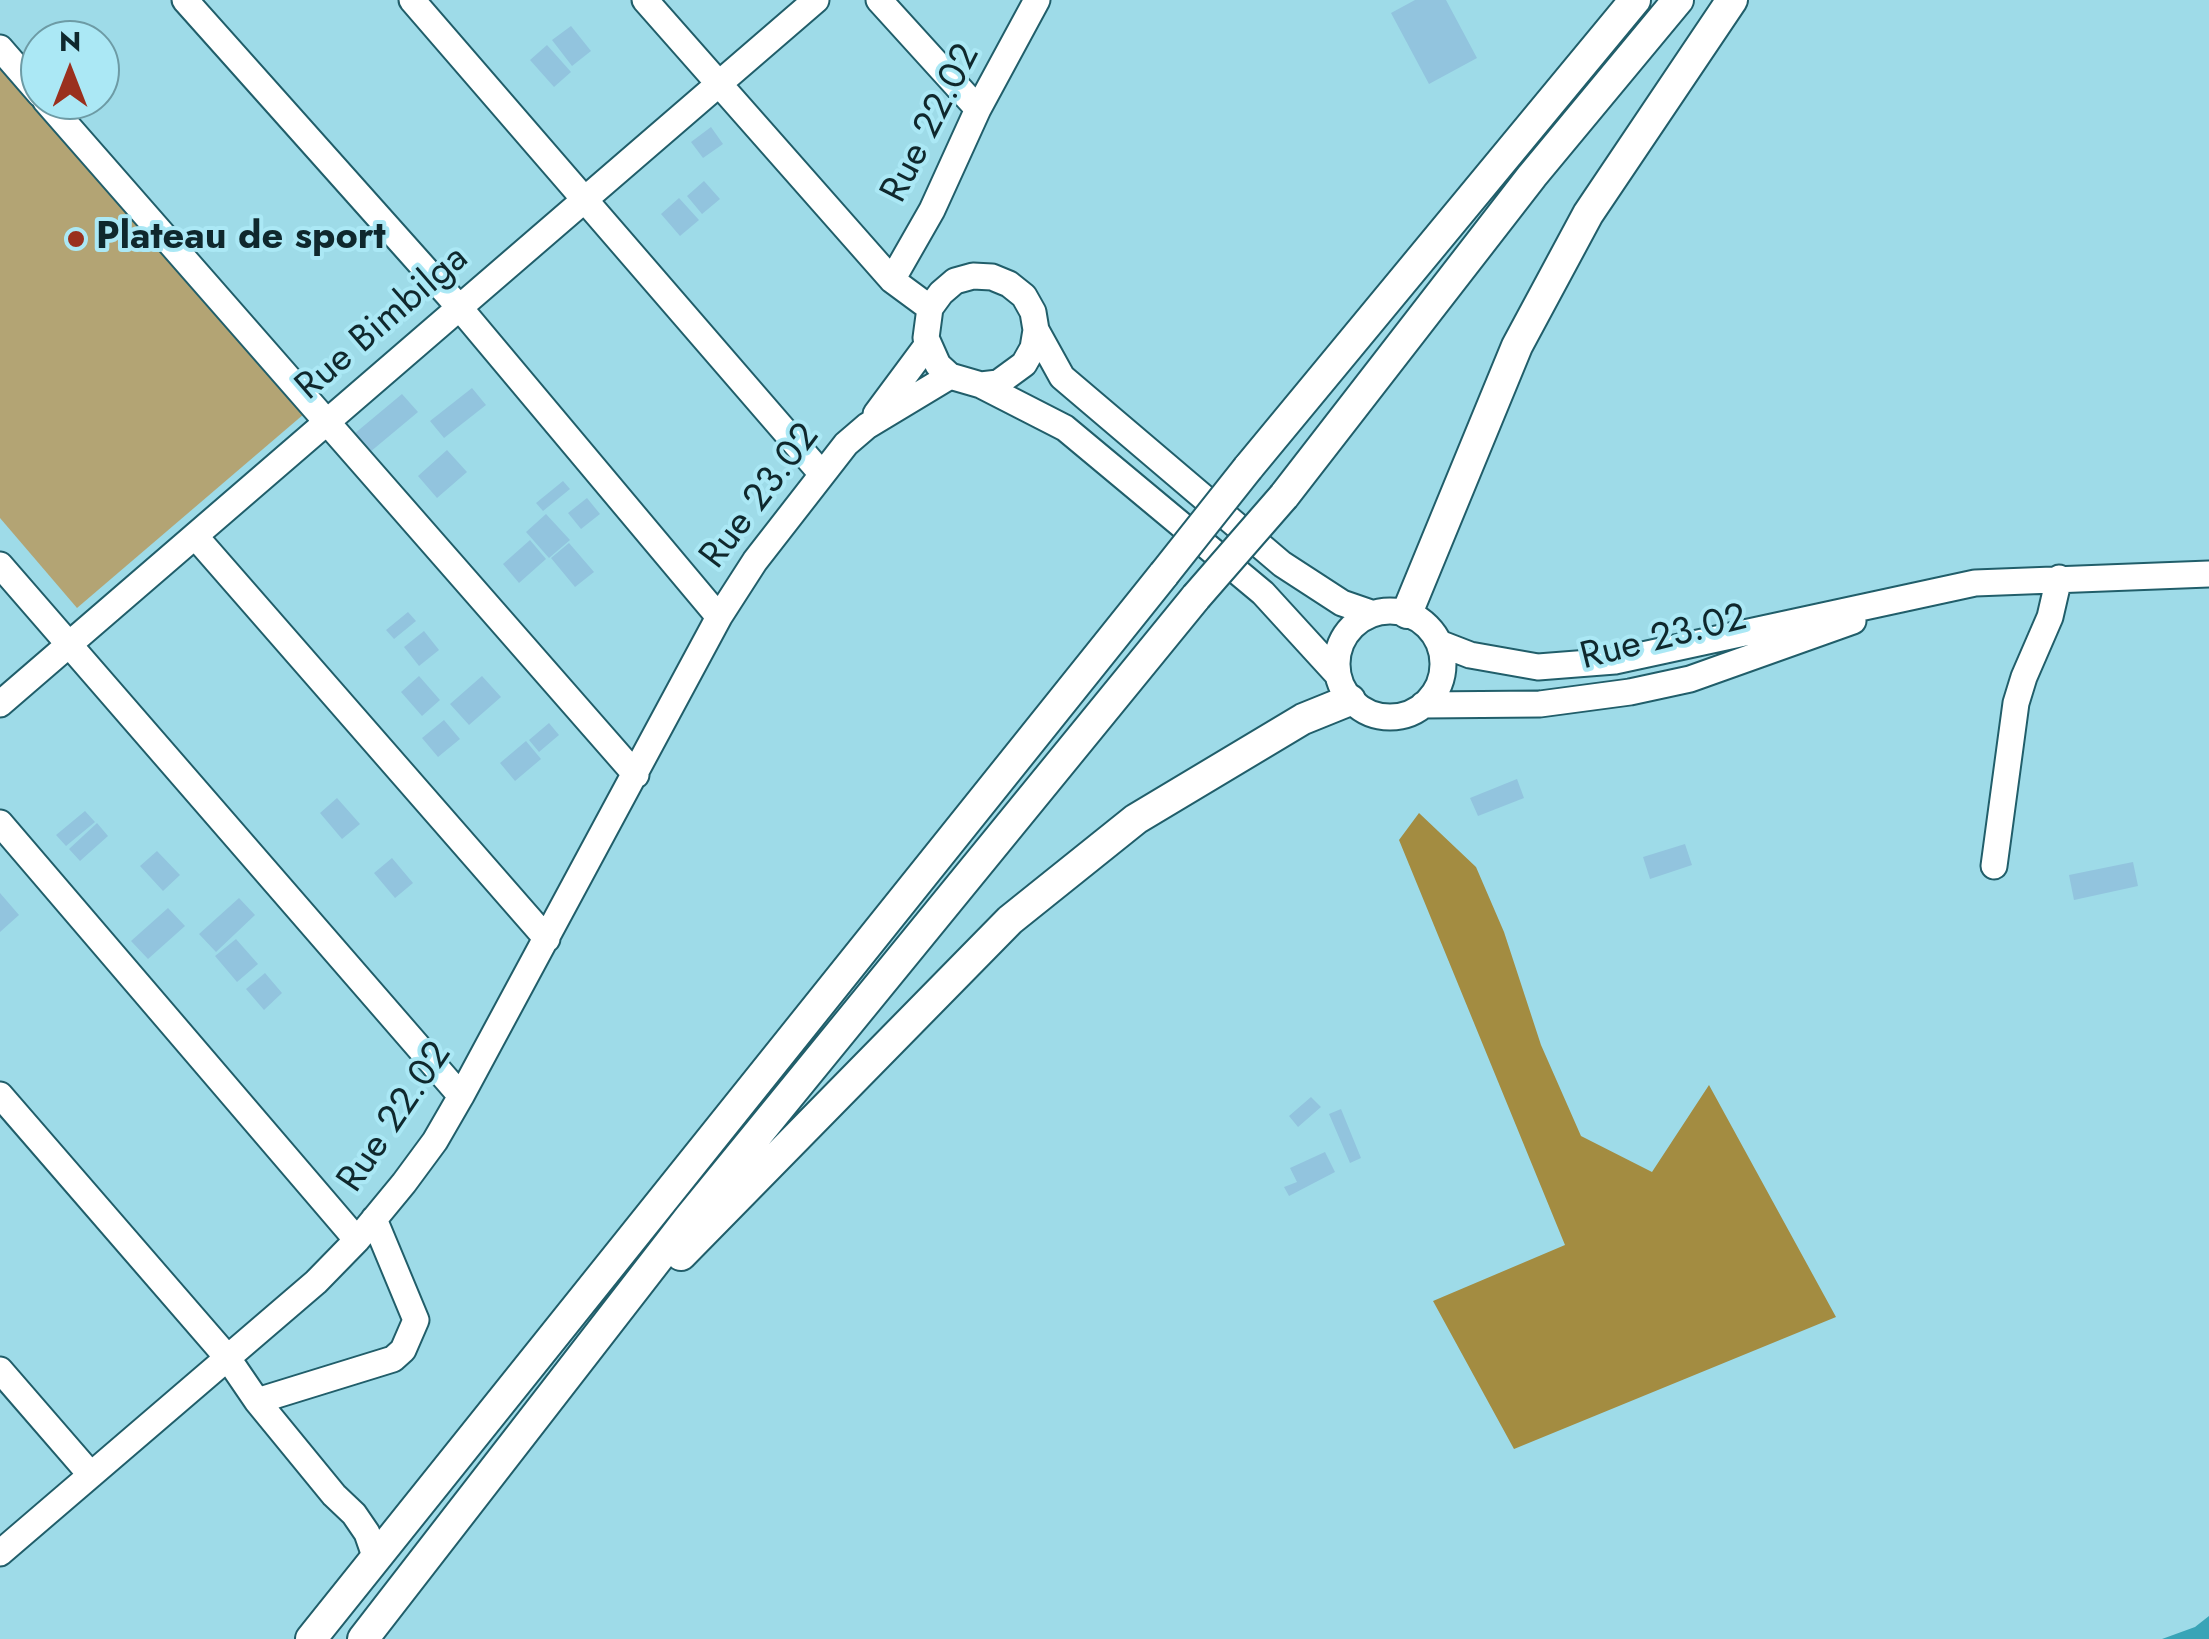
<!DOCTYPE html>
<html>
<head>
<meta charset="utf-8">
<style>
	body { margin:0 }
	#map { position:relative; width:2209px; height:1639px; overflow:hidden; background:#9edbe8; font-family:Jost,sans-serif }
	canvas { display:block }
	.north { position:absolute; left:20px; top:20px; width:100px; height:100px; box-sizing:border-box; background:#abe8f5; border:2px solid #6d9ba5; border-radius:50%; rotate:0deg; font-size:28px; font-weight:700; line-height:40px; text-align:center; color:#0f282d }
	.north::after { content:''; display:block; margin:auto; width:35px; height:45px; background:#9a301e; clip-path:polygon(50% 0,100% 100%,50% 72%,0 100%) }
</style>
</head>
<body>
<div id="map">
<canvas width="2209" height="1639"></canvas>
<div class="north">N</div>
</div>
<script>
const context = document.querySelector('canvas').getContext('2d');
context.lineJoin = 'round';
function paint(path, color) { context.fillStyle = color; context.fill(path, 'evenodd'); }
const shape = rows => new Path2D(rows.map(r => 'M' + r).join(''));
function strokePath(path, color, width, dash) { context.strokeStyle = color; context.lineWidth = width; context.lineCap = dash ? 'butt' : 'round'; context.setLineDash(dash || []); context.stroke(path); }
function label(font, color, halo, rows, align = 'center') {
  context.font = font + ' Jost,sans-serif'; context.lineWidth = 8; context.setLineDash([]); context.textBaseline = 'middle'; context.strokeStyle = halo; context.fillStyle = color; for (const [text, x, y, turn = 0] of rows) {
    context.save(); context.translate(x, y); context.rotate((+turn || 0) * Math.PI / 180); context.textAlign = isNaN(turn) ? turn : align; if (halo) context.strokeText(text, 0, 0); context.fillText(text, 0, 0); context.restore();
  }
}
const green = shape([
	[0,64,304,414,77,608,0,518]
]);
const forest = shape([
	[1419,813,1476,867,1504,932,1541,1045,1581,1136,1652,1172,1709,1085,1836,1317,1514,1449,1433,1301,1565,1245,1399,840]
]);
const water = shape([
	[2209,1616,2209,1639,2162,1639,2195,1627]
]);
const building = shape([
	[1415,0,1446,0,1477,58,1429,84,1391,13],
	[571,26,591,51,572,66,552,40],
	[547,45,571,72,554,87,530,60],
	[711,127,723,144,703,158,691,142],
	[704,181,720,199,702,214,687,196],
	[679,198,699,220,680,236,661,214],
	[472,388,486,405,444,438,430,421],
	[402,394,418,412,370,452,354,434],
	[447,450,467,472,437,498,418,476],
	[563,481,570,489,543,511,536,503],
	[587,498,600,514,581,529,568,513],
	[546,514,570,540,549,558,526,532],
	[530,540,546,559,519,583,503,564],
	[569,543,594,572,575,587,551,558],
	[408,612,416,621,394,639,386,630],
	[424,631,439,650,419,666,404,647],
	[419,676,440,700,422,716,401,692],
	[482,676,501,697,469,725,450,704],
	[444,720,460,739,438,757,422,738],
	[549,723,559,735,539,752,529,740],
	[526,741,541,759,515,781,500,763],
	[1517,779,1524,798,1478,816,1470,798],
	[337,798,360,824,342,839,320,813],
	[85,811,95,822,66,846,56,835],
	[97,823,108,836,80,861,69,849],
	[1685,844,1692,865,1650,879,1643,857],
	[157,851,180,875,163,891,140,866],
	[392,858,413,883,395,898,374,873],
	[2133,862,2138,886,2074,900,2069,875],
	[0,893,19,915,0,932],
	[239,898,255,915,216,952,199,934],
	[168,908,185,926,148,959,131,941],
	[236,939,258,964,237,982,215,956],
	[265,973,282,993,264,1010,246,989],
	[1311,1097,1321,1107,1298,1127,1289,1116],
	[1341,1109,1361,1158,1350,1163,1329,1114],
	[1325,1152,1335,1172,1289,1196,1284,1187,1297,1182,1290,1168]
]);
const minor = shape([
	[185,0,459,307,719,617],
	[412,0,821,473],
	[645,0,892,280,930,308],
	[879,0,978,109],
	[0,48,40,94],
	[45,100,636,775],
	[892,280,932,210,978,109,1037,0],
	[1036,330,1033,348,1024,364,998,383,981,385,950,376,938,365,926,338,930,308,941,293,955,281,973,276,992,277,1009,284,1024,296,1033,312,1036,330,1062,377,1282,564,1342,603,1371,613],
	[981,385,1065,428,1263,593,1338,675],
	[876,414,928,344],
	[195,536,547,939],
	[0,565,461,1096],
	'1337 664a53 53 0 1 1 106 0a53 53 0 1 1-106 0Z',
	[1439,643,1470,655,1538,667,1615,661,1975,583,2209,574],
	[0,704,816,0],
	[1423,705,1540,704,1630,692,1690,679,1853,621],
	[0,823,357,1240],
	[1994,866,2016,703,2024,677,2050,617,2059,578],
	[0,1095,227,1357,257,1401,334,1495,354,1514,367,1533,375,1556],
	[0,1370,91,1475],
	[257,1401,393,1359,403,1350,416,1320,374,1219],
	[0,1553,316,1282,357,1240,404,1183,435,1141,461,1096,719,617,755,561,846,444,867,426,950,376]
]);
const major = shape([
	[1248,468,1635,0],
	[1284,496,1532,176,1678,0],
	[1407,613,1517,346,1588,214,1732,0],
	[681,1255,1010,920,1136,819,1303,719,1350,700],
	[311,1639,1164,574],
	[363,1639,690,1217,1196,597]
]);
const majorBridge = shape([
	[1164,574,1248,468],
	[1196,597,1284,496]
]);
const markers = [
	[76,239,10,"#9a301e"]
];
const streetNames = [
	["Rue 22.02",932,124,-63],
	["Rue Bimbilga",383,324,-41],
	["Rue 23.02",761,497,-53],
	["Rue 23.02",1664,639,-14],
	["Rue 22.02",396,1118,-56]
];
const poiNames = [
	["Plateau de sport",96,239]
];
paint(green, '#b3a474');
paint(forest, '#a38c41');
paint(water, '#39a4b7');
paint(building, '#92c4de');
strokePath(minor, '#215e6a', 29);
strokePath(major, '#215e6a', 34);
strokePath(minor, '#fff', 25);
strokePath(major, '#fff', 30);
strokePath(majorBridge, '#215e6a', 34, []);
strokePath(majorBridge, '#fff', 30);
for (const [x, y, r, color] of markers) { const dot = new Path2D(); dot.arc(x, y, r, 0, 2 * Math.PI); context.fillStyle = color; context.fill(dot); strokePath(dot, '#abe8f5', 4); }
label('38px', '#0f282d', '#abe8f5', streetNames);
label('bold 38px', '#0f282d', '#abe8f5', poiNames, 'left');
</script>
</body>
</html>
